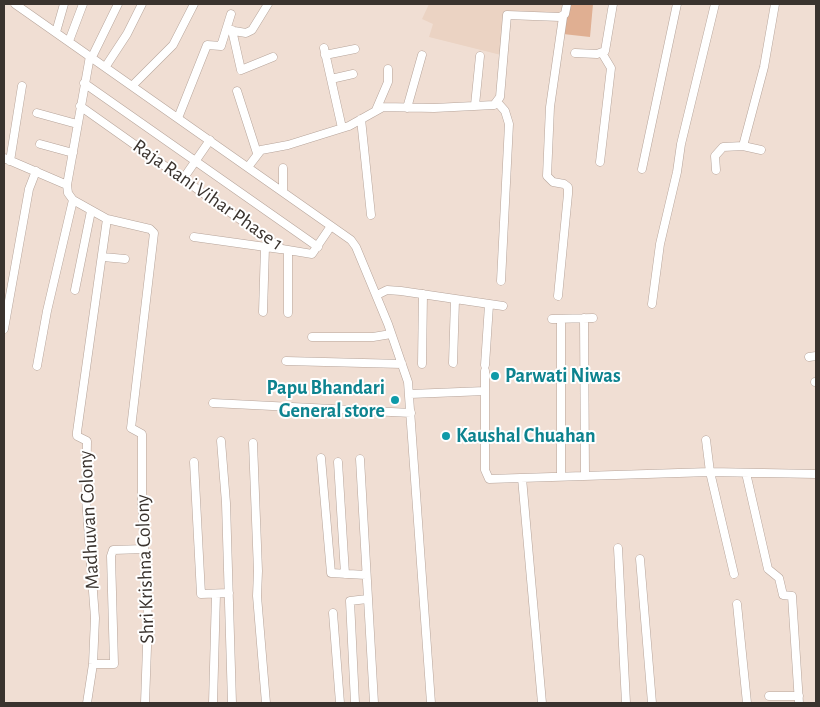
<!DOCTYPE html>
<html>
<head>
<meta charset="utf-8">
<style>
	body { margin:0 }
	#map { position:relative; width:820px; height:707px; overflow:hidden; background:#f0ded3; font-family:"Alegreya Sans",sans-serif }
	canvas { display:block }
	.frame { position:absolute; inset:0; border:5px solid #3a332e; pointer-events:none }
</style>
</head>
<body>
<div id="map">
<canvas width="820" height="707"></canvas>
<div class="frame"></div>
</div>
<script>
const context = document.querySelector('canvas').getContext('2d');
context.lineJoin = 'round';
function paint(path, color) { context.fillStyle = color; context.fill(path, 'evenodd'); }
const shape = rows => new Path2D(rows.map(r => 'M' + r).join(''));
function strokePath(path, color, width, dash) { context.strokeStyle = color; context.lineWidth = width; context.lineCap = dash ? 'butt' : 'round'; context.setLineDash(dash || []); context.stroke(path); }
function label(font, color, halo, rows, align = 'center') {
  context.font = font + ' "Alegreya Sans",sans-serif'; context.lineWidth = 4; context.setLineDash([]); context.textBaseline = 'middle'; context.strokeStyle = halo; context.fillStyle = color; for (const [text, x, y, turn = 0] of rows) {
    context.save(); context.translate(x, y); context.rotate((+turn || 0) * Math.PI / 180); context.textAlign = isNaN(turn) ? turn : align; if (halo) context.strokeText(text, 0, 0); context.fillText(text, 0, 0); context.restore();
  }
}
const built = shape([
	[429,4,564,4,563,11,559,15,504,13,501,55,429,37,433,24,422,19]
]);
const green = shape([
	[570,4,593,4,590,37,563,34]
]);
const minor = shape([
	[15,4,351,240,356,247,388,324,408,382,431,703],
	[228,30,246,33,252,30,268,4],
	[232,30,241,70,273,57],
	[56,32,64,4],
	[69,41,83,4],
	[324,48,342,128],
	[575,53,597,54,605,51,613,4],
	[325,55,355,49],
	[92,57,118,4],
	[106,66,127,34,142,4],
	[331,79,353,74],
	[84,83,318,247],
	[132,86,173,45,194,4],
	[237,91,257,153],
	[498,103,505,111,509,124,501,281],
	[475,105,480,56],
	[80,106,282,249,312,254,331,226],
	[407,108,422,55],
	[376,110,388,82,388,69],
	[37,113,77,124],
	[178,118,207,45,221,46,231,14],
	[361,119,371,215],
	[40,144,73,153],
	[743,146,764,67,775,4],
	[4,158,67,185,90,56],
	[10,161,22,86],
	[600,162,611,68,602,53],
	[248,167,261,150,288,145,349,126,383,107,434,108,494,105,500,97,507,15,560,17,565,14,567,4],
	[642,169,677,4],
	[716,170,715,156,723,147,743,146,761,150],
	[183,179,210,140],
	[67,185,68,193,73,200,107,219,77,432,77,436,87,441,86,498,95,618,93,664,87,703],
	[283,192,283,168],
	[107,219,150,229,154,233,131,428,142,434,142,502,148,619,145,703],
	[194,237,280,249],
	[103,257,125,259],
	[75,290,91,211],
	[377,295,387,290,401,291,503,306],
	[558,296,568,194,568,187,564,184,553,182,547,176,550,107,563,17],
	[652,304,660,244,677,172,681,144,715,4],
	[263,312,265,247],
	[288,313,288,251],
	[584,318,585,475],
	[552,319,593,318],
	[561,319,561,475],
	[4,329,29,189,36,171],
	[312,337,373,337,391,334],
	[809,357,816,356],
	[286,361,402,364],
	[453,363,455,300],
	[422,364,423,294],
	[485,365,489,305],
	[37,366,47,311,73,200],
	[485,371,485,470,489,479,710,472,816,474],
	[815,382,816,382],
	[410,394,485,391],
	[213,403,411,413],
	[706,440,710,472,734,574],
	[221,441,226,503,232,703],
	[253,443,258,571,257,596,266,703],
	[321,458,331,573,366,575],
	[360,459,374,703],
	[194,462,201,594,229,593],
	[338,462,345,574],
	[746,473,768,569,779,578,783,595,792,596,799,703],
	[522,478,542,703],
	[618,548,626,703],
	[640,559,652,703],
	[737,604,747,703],
	[333,613,340,703],
	[93,664,114,664,111,556,113,550,144,549],
	[769,696,799,696],
	[213,703,216,594],
	[355,703,350,601,367,599]
]);
const markers = [
	[495,376,5,"#0f9aa8"],
	[395,400,5,"#0f9aa8"],
	[446,436,5,"#0f9aa8"]
];
const streetNames = [
	["Raja Rani Vihar Phase 1",208,195,35],
	["Madhuvan Colony",89,520,-93],
	["Shri Krishna Colony",145,569,-92]
];
const cultureNames = [
	["Parwati Niwas",505,376],
	["Papu Bhandari",385,388,"right"],
	["General store",385,411,"right"],
	["Kaushal Chuahan",456,436]
];
paint(built, '#ebd3c3');
paint(green, '#e0af92');
strokePath(minor, '#b6a49a', 9);
strokePath(minor, '#fff', 8);
for (const [x, y, r, color] of markers) { const dot = new Path2D(); dot.arc(x, y, r, 0, 2 * Math.PI); context.fillStyle = color; context.fill(dot); strokePath(dot, '#fff', 2); }
label('20px', '#3a332e', '#fff', streetNames);
label('bold 20px', '#0d838f', '#fff', cultureNames, 'left');
</script>
</body>
</html>
